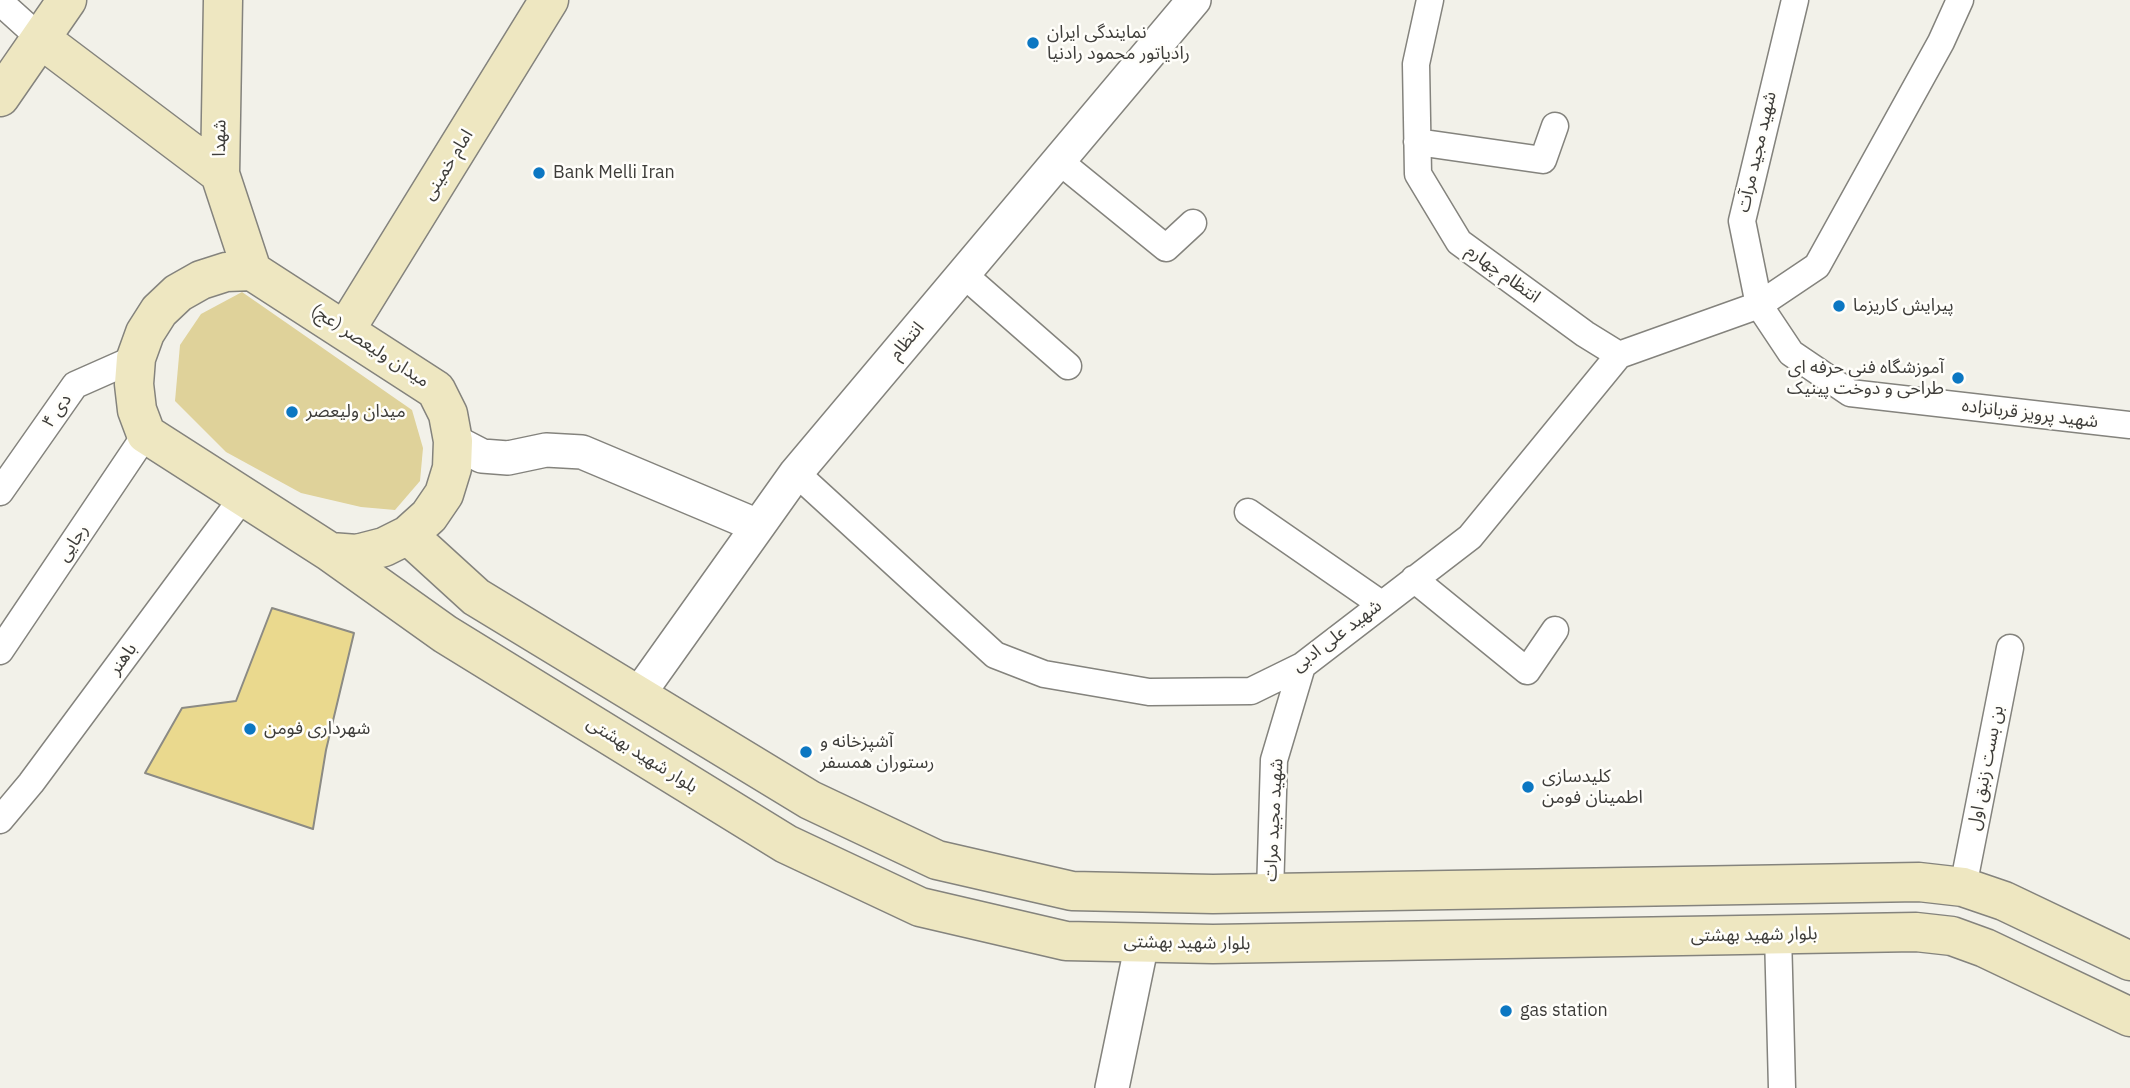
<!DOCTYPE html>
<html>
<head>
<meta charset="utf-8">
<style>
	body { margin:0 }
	canvas { display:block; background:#f2f1e9 }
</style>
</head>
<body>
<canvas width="2130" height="1088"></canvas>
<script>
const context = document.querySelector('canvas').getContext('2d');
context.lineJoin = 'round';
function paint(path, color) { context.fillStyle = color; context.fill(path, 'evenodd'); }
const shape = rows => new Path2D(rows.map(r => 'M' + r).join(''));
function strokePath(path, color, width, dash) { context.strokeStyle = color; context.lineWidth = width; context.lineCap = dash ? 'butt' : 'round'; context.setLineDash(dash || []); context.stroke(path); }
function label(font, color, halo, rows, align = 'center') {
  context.font = font + ' "IBM Plex Sans","Noto Sans Arabic",sans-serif'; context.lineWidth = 5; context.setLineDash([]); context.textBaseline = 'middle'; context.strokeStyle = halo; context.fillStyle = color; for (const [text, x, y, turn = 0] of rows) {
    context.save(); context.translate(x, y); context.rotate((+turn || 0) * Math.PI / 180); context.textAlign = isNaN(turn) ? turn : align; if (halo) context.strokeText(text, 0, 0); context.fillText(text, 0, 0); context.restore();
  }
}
const green = shape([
	[242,292,412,410,423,448,420,481,395,510,361,507,301,493,226,452,175,401,180,345,201,314]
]);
const building = shape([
	[272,608,354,633,326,750,313,829,145,773,182,708,236,701,272,608]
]);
const minor = shape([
	[1430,0,1416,64,1418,174,1459,242,1585,334,1619,355],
	[1795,0,1742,221,1759,305,1791,353,1850,393,2130,425],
	[0,2,41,39],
	[1417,142,1543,160,1555,126],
	[1059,161,1166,248,1193,223],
	[963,274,1068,366],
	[796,473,995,655,1044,674,1149,692,1251,691,1302,666,1470,537,1619,355,1759,305,1817,266,1941,42,1960,0],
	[0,492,75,385,136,358],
	[1248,512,1381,604],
	[1414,579,1527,671,1555,630],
	[0,651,146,434],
	[0,820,31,783,243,497],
	[1963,887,2010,648],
	[1270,893,1274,760,1302,666],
	[1778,934,1782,1088]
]);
const tertiary = shape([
	[453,441,482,456,508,458,546,450,582,452,758,526],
	[638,695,796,473,1194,0],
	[1112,1088,1142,943]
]);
const secondary = shape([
	[223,0,220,174,252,271],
	[41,39,220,174],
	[0,97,67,0],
	[252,271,436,390,448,414,453,441,452,468,444,494,429,516,408,535,384,547,357,554,330,552,146,434,137,410,134,384,136,358,145,333,159,311,178,293,201,280,226,272,252,271],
	[346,329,549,0],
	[408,535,476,597,810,800,937,860,1072,891,1213,894,1919,882,1963,887,2004,901,2130,961],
	[330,552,445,634,786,844,920,907,1066,941,1213,944,1916,932,1952,936,1985,948,2130,1017]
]);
const markers = [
	[1033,43,7,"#0c77c2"],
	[539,173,7,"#0c77c2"],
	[1839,306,7,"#0c77c2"],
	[1958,378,7,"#0c77c2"],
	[292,412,7,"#0c77c2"],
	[250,729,7,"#0c77c2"],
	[806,752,7,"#0c77c2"],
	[1528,787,7,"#0c77c2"],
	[1506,1011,7,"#0c77c2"]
];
const poiNames = [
	["نمایندگی ایران",1047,33],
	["رادیاتور محمود رادنیا",1047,54],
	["Bank Melli Iran",553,173],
	["پیرایش کاریزما",1853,306],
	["آموزشگاه فنی حرفه ای",1944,368,"right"],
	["طراحی و دوخت پینیک",1944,389,"right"],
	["میدان ولیعصر",306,412],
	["شهرداری فومن",264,729],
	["آشپزخانه و",820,742],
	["رستوران همسفر",820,763],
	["کلیدسازی",1542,777],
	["اطمینان فومن",1542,798],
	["gas station",1520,1011]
];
const streetNames = [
	["شهدا",220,138,-89],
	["شهید مجید مرآت",1757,152,-77],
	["امام خمینی",448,165,-58],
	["انتظام چهارم",1503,274,36],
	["انتظام",907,341,-50],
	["میدان ولیعصر (عج)",370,346,33],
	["۴ دی",57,411,-55],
	["شهید پرویز قربانزاده",2030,414,7],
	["رجایی",73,543,-56],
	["شهید علی ادبی",1337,636,-37],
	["باهنر",123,659,-54],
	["بلوار شهید بهشتی",642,755,32],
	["بن بست زنبق اول",1986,768,-79],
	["شهید مجید مرات",1274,820,-87],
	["بلوار شهید بهشتی",1754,935,-1],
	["بلوار شهید بهشتی",1187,943,1]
];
paint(green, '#dfd29a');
paint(building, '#ead98e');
strokePath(building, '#8c8b84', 2);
strokePath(minor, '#84837d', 29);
strokePath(tertiary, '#84837d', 36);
strokePath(secondary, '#84837d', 41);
strokePath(minor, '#fff', 26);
strokePath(tertiary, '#fff', 33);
strokePath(secondary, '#eee7c1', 38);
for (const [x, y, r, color] of markers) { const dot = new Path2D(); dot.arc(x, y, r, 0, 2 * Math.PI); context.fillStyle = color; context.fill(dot); strokePath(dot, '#fffefa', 2.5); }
label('18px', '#3e3d3a', '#fffefa', poiNames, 'left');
label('18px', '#3e3d3a', '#fffefa', streetNames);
</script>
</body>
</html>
